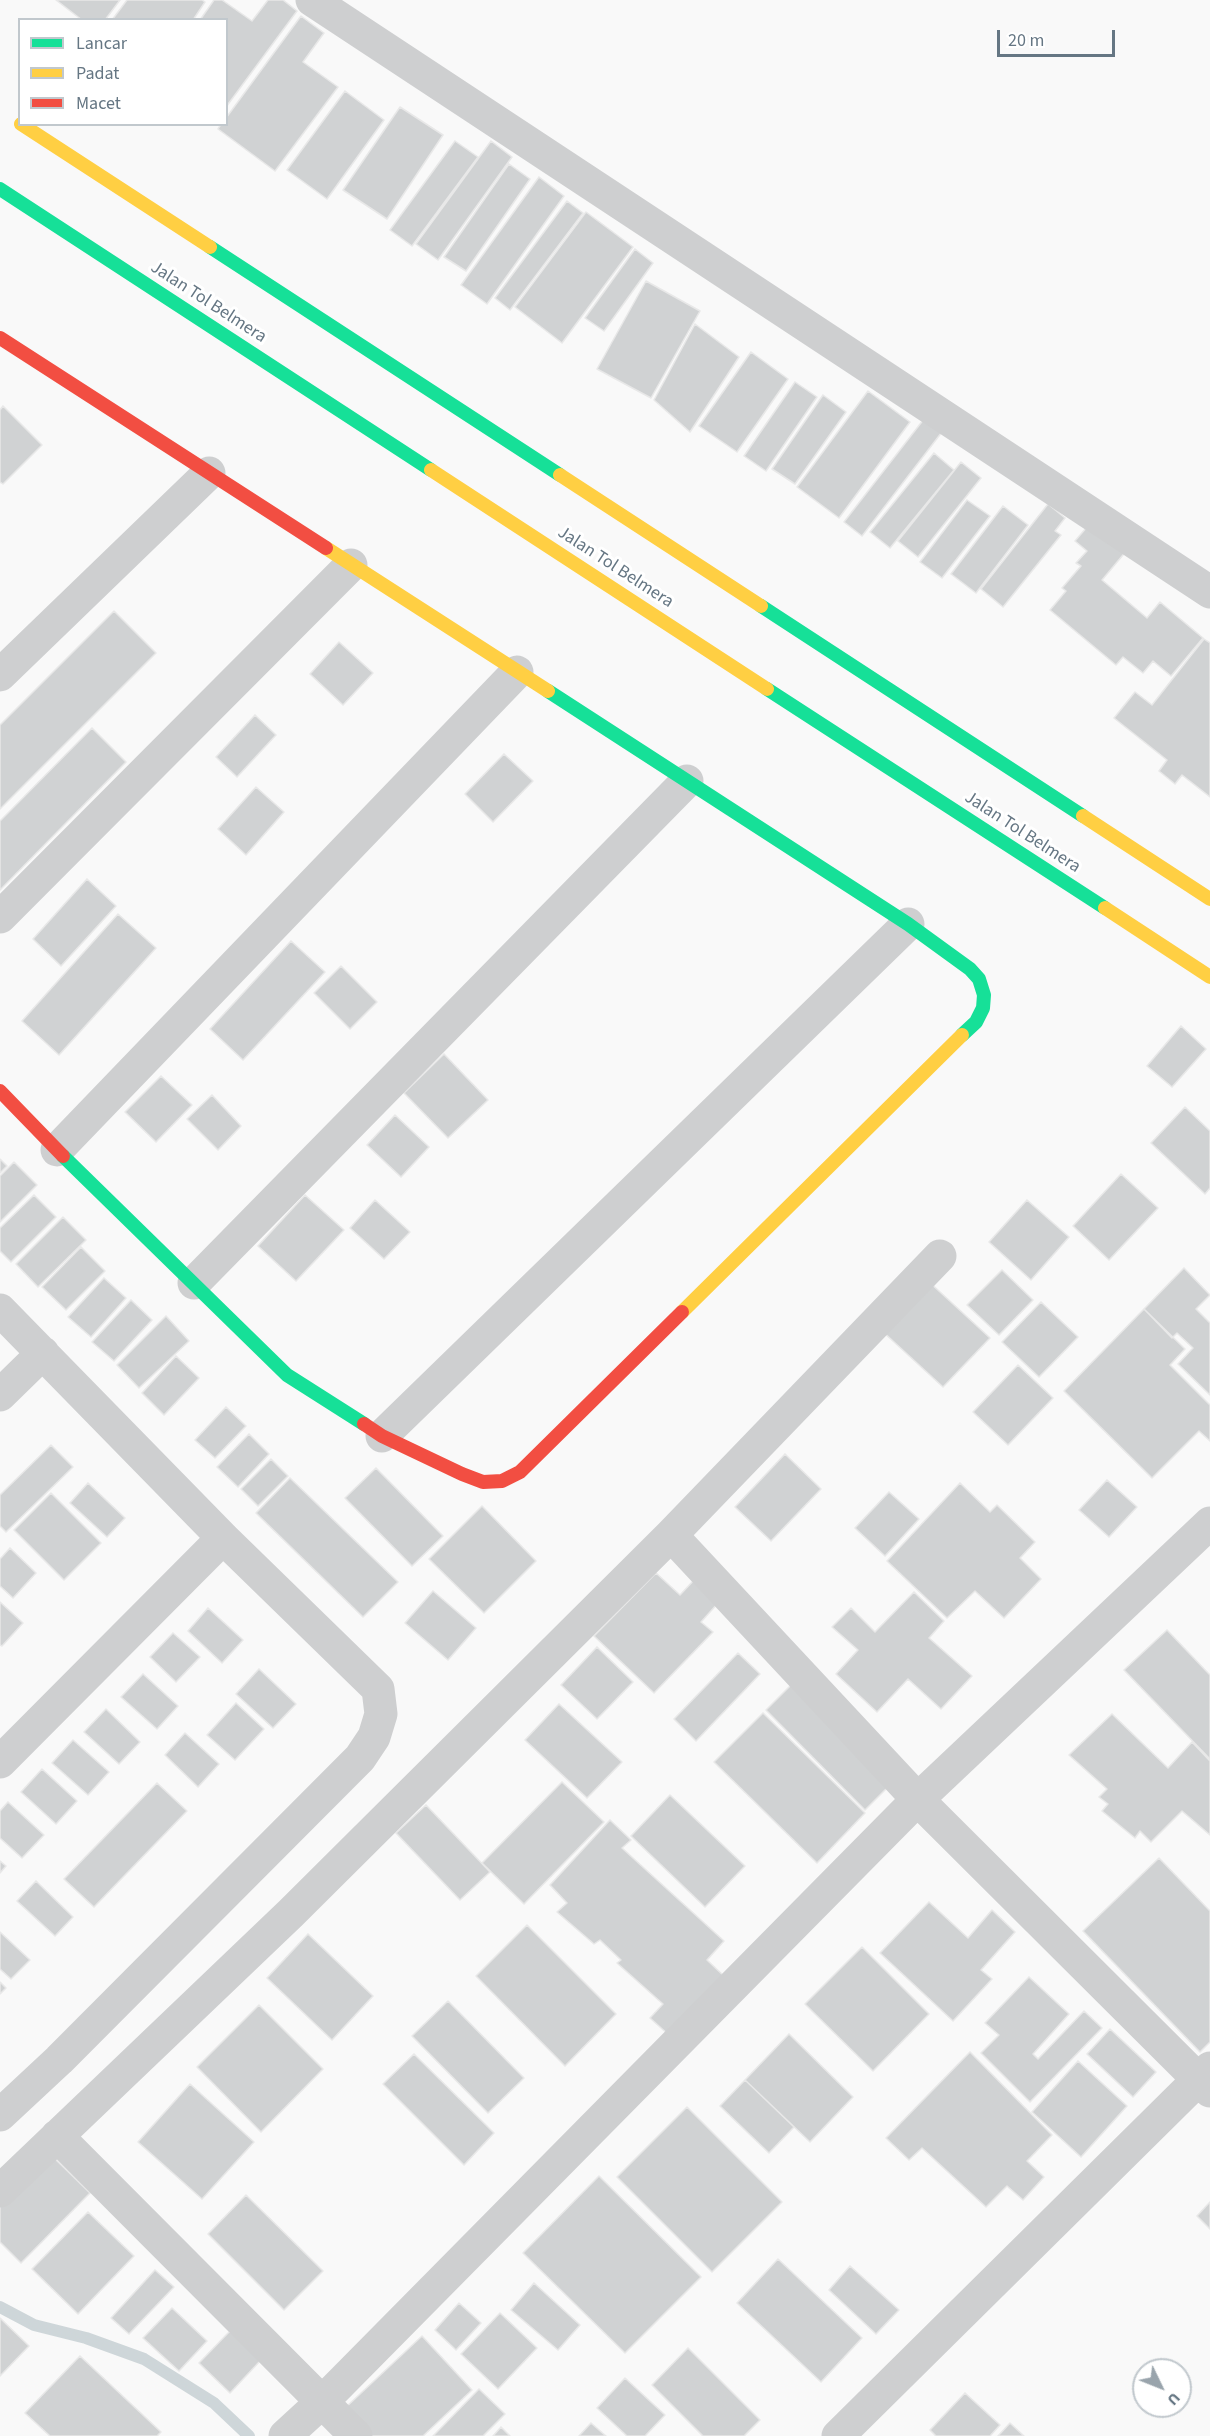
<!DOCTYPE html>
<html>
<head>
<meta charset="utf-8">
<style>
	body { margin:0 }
	#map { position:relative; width:1210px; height:2436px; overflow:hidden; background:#f9f9f9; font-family:"Source Sans 3",sans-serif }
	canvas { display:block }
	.legend { position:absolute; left:18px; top:18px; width:210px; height:108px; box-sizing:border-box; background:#fff; border:2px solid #c1c8cd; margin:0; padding:8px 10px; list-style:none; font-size:18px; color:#657683 }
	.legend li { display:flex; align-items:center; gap:12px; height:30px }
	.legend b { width:30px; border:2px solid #c1c8cd }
	.north { position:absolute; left:1132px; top:2358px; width:60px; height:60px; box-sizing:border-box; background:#fff; border:2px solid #c1c8cd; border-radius:50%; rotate:133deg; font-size:16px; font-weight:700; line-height:24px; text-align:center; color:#657683 }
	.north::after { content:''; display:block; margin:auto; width:21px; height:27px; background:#99a4ac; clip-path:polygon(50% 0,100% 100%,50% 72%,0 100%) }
	.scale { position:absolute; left:997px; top:30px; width:118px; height:27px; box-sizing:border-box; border:3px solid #657683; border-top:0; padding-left:8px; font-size:18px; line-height:21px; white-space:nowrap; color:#657683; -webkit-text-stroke:4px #fff; paint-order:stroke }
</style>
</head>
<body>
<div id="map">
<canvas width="1210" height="2436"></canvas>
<ul class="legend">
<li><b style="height:8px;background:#16e098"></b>Lancar</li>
<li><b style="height:8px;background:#ffcf43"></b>Padat</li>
<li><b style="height:8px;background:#f24e42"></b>Macet</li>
</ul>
<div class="north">U</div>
<div class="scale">20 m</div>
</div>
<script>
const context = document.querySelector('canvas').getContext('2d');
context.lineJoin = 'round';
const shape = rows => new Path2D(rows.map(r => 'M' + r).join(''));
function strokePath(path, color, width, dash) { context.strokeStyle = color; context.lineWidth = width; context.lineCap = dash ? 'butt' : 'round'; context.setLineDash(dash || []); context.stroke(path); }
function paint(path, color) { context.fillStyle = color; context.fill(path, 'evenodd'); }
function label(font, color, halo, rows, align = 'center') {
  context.font = font + ' "Source Sans 3",sans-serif'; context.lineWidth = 6; context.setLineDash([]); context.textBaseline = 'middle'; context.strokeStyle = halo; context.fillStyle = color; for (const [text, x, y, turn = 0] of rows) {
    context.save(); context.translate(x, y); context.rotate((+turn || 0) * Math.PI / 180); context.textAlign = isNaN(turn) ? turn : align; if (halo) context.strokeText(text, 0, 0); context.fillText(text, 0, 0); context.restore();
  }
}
const stream = shape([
	[0,2307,34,2325,86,2338,144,2359,214,2403,249,2436]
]);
const building = shape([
	[56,0,120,0,105,20,82,20,56,0],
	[127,0,202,0,205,2,193,20,112,20,127,0],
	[214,0,222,0,252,21,268,0,283,0,297,11,226,107,226,20,200,20,214,0],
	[301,16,324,33,303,62,338,87,275,171,218,129,221,124,226,124,226,118,301,16],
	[345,91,384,120,327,199,287,170,345,91],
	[400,107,443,135,387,219,343,190,400,107],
	[455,141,478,157,412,246,390,230,455,141],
	[491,141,512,157,438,260,416,244,491,141],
	[509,164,530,179,466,271,444,257,509,164],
	[539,177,564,196,487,304,461,285,539,177],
	[567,201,583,213,510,310,495,298,567,201],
	[586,212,633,247,562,343,515,307,586,212],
	[635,249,653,263,604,331,585,318,635,249],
	[646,281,700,311,651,398,597,369,646,281],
	[695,324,739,357,690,432,654,400,695,324],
	[751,352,788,379,737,452,699,426,751,352],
	[795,382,817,397,766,471,744,456,795,382],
	[868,391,910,422,839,518,797,487,868,391],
	[823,395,846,412,795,484,772,469,823,395],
	[3,406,42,445,3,484,0,482,0,410,3,406],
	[924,419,942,432,862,536,844,522,924,419],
	[934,453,954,470,890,548,870,532,934,453],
	[961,462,981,478,918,557,898,541,961,462],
	[967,500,990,516,942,578,920,562,967,500],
	[1048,504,1065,518,1055,531,1061,535,1003,607,981,589,1048,504],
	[1003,506,1028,525,976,593,951,574,1003,506],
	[1093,520,1128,549,1102,580,1147,618,1160,602,1203,638,1171,676,1153,661,1143,673,1123,657,1116,665,1050,610,1066,591,1062,588,1081,566,1076,563,1087,551,1075,541,1093,520],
	[114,611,156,653,0,809,0,725,114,611],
	[1204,639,1210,643,1210,797,1182,775,1175,784,1159,771,1167,760,1114,718,1135,692,1152,705,1204,639],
	[339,642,373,673,343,705,310,674,339,642],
	[255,715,276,735,237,777,216,757,255,715],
	[92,728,126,762,0,890,0,821,92,728],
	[504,754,533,781,493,822,465,794,504,754],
	[256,787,284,812,246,855,218,829,256,787],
	[87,879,116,906,61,966,33,939,87,879],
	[118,914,156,948,59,1055,22,1021,118,914],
	[291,941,325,972,243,1060,210,1029,291,941],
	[341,966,377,1002,350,1029,314,993,341,966],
	[1181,1026,1206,1049,1172,1087,1147,1066,1181,1026],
	[444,1054,488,1100,448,1138,404,1093,444,1054],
	[161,1076,192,1105,156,1142,125,1112,161,1076],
	[212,1095,241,1126,218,1150,187,1119,212,1095],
	[1185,1107,1210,1131,1210,1188,1205,1194,1151,1143,1185,1107],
	[395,1115,429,1147,401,1177,367,1145,395,1115],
	[0,1159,7,1166,0,1173,0,1159],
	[14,1162,37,1185,0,1222,0,1176,14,1162],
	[1121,1174,1158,1208,1109,1260,1073,1226,1121,1174],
	[34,1195,56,1217,11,1262,0,1251,0,1228,34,1195],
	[305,1195,344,1230,296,1281,258,1246,305,1195],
	[375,1200,410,1232,384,1259,350,1228,375,1200],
	[1027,1200,1069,1237,1031,1280,989,1242,1027,1200],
	[63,1217,86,1240,38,1287,16,1264,63,1217],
	[81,1247,105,1271,66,1310,42,1287,81,1247],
	[1184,1268,1210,1295,1196,1309,1210,1323,1210,1395,1178,1364,1193,1348,1177,1333,1172,1338,1144,1309,1184,1268],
	[1002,1270,1033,1300,999,1335,967,1305,1002,1270],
	[104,1278,126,1298,91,1337,68,1317,104,1278],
	[927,1280,990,1338,943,1387,881,1330,927,1280],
	[131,1300,152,1320,114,1361,92,1342,131,1300],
	[1041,1302,1078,1337,1039,1377,1002,1342,1041,1302],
	[1144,1309,1185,1349,1170,1365,1210,1405,1210,1441,1199,1431,1152,1478,1064,1391,1144,1309],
	[166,1316,189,1341,139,1388,117,1365,166,1316],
	[176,1356,199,1378,164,1415,142,1393,176,1356],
	[1018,1365,1053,1398,1008,1445,973,1412,1018,1365],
	[226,1407,246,1426,215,1458,195,1440,226,1407],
	[249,1434,269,1454,238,1487,217,1467,249,1434],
	[51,1445,73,1467,6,1532,0,1526,0,1495,51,1445],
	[785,1454,821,1489,771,1541,735,1507,785,1454],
	[271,1459,288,1476,258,1506,241,1489,271,1459],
	[376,1468,443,1536,412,1566,345,1498,376,1468],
	[290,1478,398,1582,363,1617,256,1513,290,1478],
	[1107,1480,1137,1507,1109,1537,1079,1510,1107,1480],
	[88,1483,125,1518,107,1537,70,1503,88,1483],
	[960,1483,990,1512,997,1505,1035,1542,1020,1558,1041,1579,1004,1618,975,1591,947,1618,887,1561,960,1483],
	[889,1492,919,1519,885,1556,855,1528,889,1492],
	[51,1493,101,1543,64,1580,14,1530,51,1493],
	[482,1506,536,1561,484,1613,429,1559,482,1506],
	[10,1548,36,1573,13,1598,0,1586,0,1559,10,1548],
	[656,1573,680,1595,695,1579,719,1602,701,1622,713,1632,654,1693,594,1636,656,1573],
	[433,1591,476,1628,448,1660,405,1623,433,1591],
	[914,1592,944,1621,929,1638,972,1676,941,1709,908,1679,877,1712,836,1674,858,1650,832,1627,851,1608,875,1632,914,1592],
	[0,1602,23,1623,2,1646,0,1645,0,1602],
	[208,1608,243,1640,222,1663,188,1631,208,1608],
	[1167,1630,1210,1675,1210,1759,1124,1670,1167,1630],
	[173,1633,200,1657,176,1682,150,1657,173,1633],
	[597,1647,633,1682,597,1719,561,1685,597,1647],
	[738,1653,760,1674,696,1741,674,1719,738,1653],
	[259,1669,296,1704,273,1728,236,1694,259,1669],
	[143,1674,178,1706,157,1729,121,1697,143,1674],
	[797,1679,896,1779,865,1810,766,1710,797,1679],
	[236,1703,264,1729,235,1760,207,1735,236,1703],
	[559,1704,622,1762,587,1798,525,1740,559,1704],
	[106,1709,140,1742,119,1764,84,1732,106,1709],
	[763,1713,865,1813,817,1863,714,1762,763,1713],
	[1112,1714,1168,1768,1192,1742,1210,1761,1210,1835,1182,1811,1151,1842,1140,1831,1135,1838,1102,1811,1108,1804,1099,1797,1107,1789,1069,1755,1112,1714],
	[185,1733,219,1764,198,1787,165,1755,185,1733],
	[73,1740,109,1772,88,1795,52,1763,73,1740],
	[42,1769,77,1801,56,1824,21,1792,42,1769],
	[562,1782,604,1822,524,1904,482,1863,562,1782],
	[157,1783,187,1811,94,1907,64,1879,157,1783],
	[670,1795,745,1866,705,1907,631,1836,670,1795],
	[8,1802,44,1835,22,1858,0,1838,0,1811,8,1802],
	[426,1805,490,1872,460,1900,396,1833,426,1805],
	[610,1820,631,1840,622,1848,724,1941,707,1960,725,1977,670,2036,650,2018,663,2004,617,1963,621,1960,600,1940,594,1944,557,1912,567,1903,550,1885,610,1820],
	[1159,1858,1210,1911,1210,2042,1200,2052,1083,1931,1159,1858],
	[0,1861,6,1866,0,1873,0,1861],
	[36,1881,73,1917,55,1936,17,1901,36,1881],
	[929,1902,968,1938,992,1910,1015,1932,981,1970,992,1979,953,2021,880,1953,929,1902],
	[527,1925,616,2014,565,2066,476,1976,527,1925],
	[0,1932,30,1960,11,1979,0,1969,0,1932],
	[308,1934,373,1996,332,2040,267,1978,308,1934],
	[862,1947,929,2014,873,2071,805,2004,862,1947],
	[1029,1977,1069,2014,1033,2054,1038,2059,1084,2011,1102,2028,1030,2102,981,2053,999,2035,985,2023,1029,1977],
	[0,1982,6,1988,0,1994,0,1982],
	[448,2001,524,2078,488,2113,412,2036,448,2001],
	[259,2005,323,2069,261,2132,197,2067,259,2005],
	[1110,2029,1156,2072,1133,2097,1087,2054,1110,2029],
	[789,2034,853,2097,810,2142,745,2080,789,2034],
	[970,2052,1052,2135,1027,2161,1044,2177,1023,2200,1007,2186,986,2207,922,2148,909,2160,886,2138,970,2052],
	[414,2054,494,2133,464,2165,383,2084,414,2054],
	[1078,2061,1127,2106,1081,2157,1032,2112,1078,2061],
	[745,2080,794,2127,769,2153,720,2106,745,2080],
	[190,2084,254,2142,202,2199,138,2142,190,2084],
	[687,2107,782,2202,712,2272,617,2177,687,2107],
	[49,2153,90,2193,21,2263,0,2242,0,2204,49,2153],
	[599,2176,701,2277,625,2353,523,2253,599,2176],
	[246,2195,323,2271,284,2310,208,2234,246,2195],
	[1210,2202,1210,2229,1197,2216,1210,2202],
	[88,2212,134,2256,78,2314,32,2269,88,2212],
	[778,2259,862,2338,821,2382,737,2303,778,2259],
	[850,2266,899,2310,876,2334,829,2290,850,2266],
	[155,2270,174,2287,129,2334,111,2318,155,2270],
	[534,2283,580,2325,558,2350,511,2310,534,2283],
	[459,2303,481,2323,456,2350,435,2330,459,2303],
	[172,2308,207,2341,179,2371,143,2338,172,2308],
	[500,2313,537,2348,498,2389,461,2354,500,2313],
	[0,2318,29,2346,0,2376,0,2318],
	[230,2331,261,2360,230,2393,199,2363,230,2331],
	[422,2336,472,2390,423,2436,370,2436,344,2409,422,2336],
	[688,2348,760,2420,744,2436,703,2436,652,2385,688,2348],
	[80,2356,161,2432,157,2436,50,2436,25,2413,80,2356],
	[625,2378,665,2415,645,2436,627,2436,597,2408,625,2378],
	[479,2389,505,2414,483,2436,433,2436,479,2389],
	[965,2393,1000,2425,990,2436,936,2436,930,2430,965,2393],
	[591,2423,606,2436,579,2436,591,2423],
	[1010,2423,1024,2436,998,2436,1010,2423],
	[501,2427,510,2436,493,2436,501,2427]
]);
const street = shape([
	[312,0,1210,592],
	[0,675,209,473],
	[0,917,351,565],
	[57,1150,517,672],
	[194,1283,687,781],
	[0,1310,223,1538,378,1689,381,1714,374,1737,360,1758,59,2060,0,2115],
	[0,1395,43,1353],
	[382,1436,908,924],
	[671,1535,924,1806,1210,2091],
	[0,1762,223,1538],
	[57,2136,356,2436],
	[0,2191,291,1913,671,1535,940,1256],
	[285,2436,322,2402,918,1799,1210,1523],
	[838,2436,1210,2068]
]);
const fast = shape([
	[0,189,431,470],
	[210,247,560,475],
	[761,606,1083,816],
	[767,689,1105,908],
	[548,691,908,924,970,969,979,979,984,995,983,1008,976,1022,962,1035],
	[63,1156,287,1375,364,1424]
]);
const slow = shape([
	[21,124,210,247],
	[431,470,767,689],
	[560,475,761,606],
	[326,548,548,691],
	[1083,816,1210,899],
	[1105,908,1210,977],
	[682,1312,962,1035]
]);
const jam = shape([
	[0,338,326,548],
	[0,1091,63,1156],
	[364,1424,382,1436,462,1474,483,1482,502,1481,520,1472,682,1312]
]);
const streetNames = [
	["Jalan Tol Belmera",208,303,33],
	["Jalan Tol Belmera",615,568,33],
	["Jalan Tol Belmera",1022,833,33]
];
strokePath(stream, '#ced6d9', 12);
paint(building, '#d0d2d3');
strokePath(building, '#e8e8e8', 1.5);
strokePath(street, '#cecfd0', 33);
strokePath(fast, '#16e098', 14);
strokePath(slow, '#ffcf43', 14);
strokePath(jam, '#f24e42', 14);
label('18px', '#657683', '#fff', streetNames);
</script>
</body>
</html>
